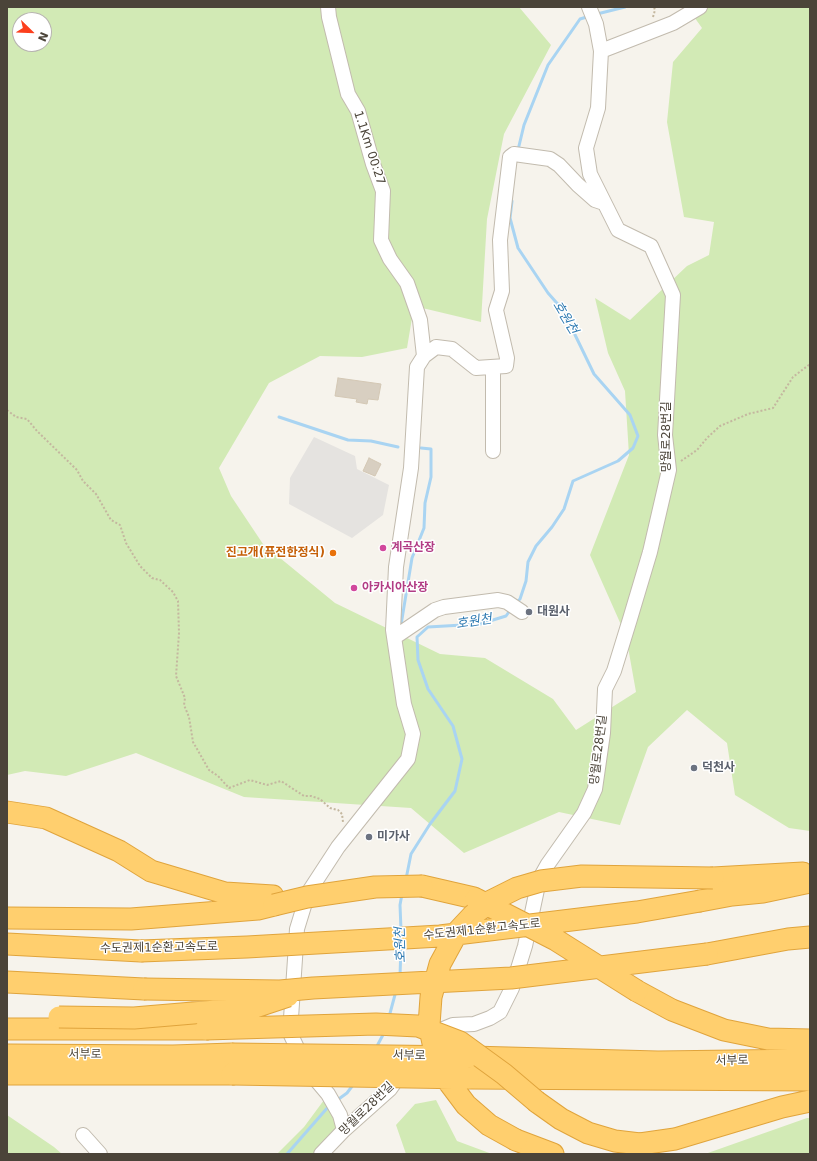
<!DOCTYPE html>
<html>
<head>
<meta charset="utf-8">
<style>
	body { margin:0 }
	#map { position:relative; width:817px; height:1161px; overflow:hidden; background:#f6f3ec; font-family:"DejaVu Sans",sans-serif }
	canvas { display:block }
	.frame { position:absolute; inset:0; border:8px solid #4b4439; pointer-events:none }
	.north { position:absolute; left:12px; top:12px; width:40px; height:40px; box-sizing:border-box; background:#fff; border:1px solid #b7b4b0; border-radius:50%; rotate:113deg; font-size:11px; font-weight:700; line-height:16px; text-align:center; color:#4b4439 }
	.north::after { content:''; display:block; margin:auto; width:14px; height:18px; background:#fc3f1d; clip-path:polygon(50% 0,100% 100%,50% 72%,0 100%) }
</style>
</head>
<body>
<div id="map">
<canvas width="817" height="1161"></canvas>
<div class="frame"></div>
<div class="north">N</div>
</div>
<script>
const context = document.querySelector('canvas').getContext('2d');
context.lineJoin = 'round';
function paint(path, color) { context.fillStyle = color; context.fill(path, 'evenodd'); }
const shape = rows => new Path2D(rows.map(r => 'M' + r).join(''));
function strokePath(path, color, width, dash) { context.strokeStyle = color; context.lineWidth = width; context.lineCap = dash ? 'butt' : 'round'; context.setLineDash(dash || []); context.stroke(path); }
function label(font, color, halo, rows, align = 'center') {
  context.font = font + ' "DejaVu Sans","Noto Sans KR",sans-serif'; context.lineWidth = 3; context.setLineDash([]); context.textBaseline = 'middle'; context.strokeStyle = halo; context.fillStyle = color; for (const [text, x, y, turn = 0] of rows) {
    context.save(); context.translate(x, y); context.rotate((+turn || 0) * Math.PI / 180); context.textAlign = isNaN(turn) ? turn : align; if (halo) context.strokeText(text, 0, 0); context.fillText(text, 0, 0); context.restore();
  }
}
const green = shape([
	[7,7,519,7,551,45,504,134,487,219,481,322,414,306,407,348,362,357,320,356,269,383,219,468,231,496,263,544,335,603,440,654,485,658,553,699,576,730,636,692,626,636,590,555,629,455,625,391,608,353,595,298,630,320,687,266,709,255,714,222,684,217,667,122,673,62,702,28,687,7,810,7,810,831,789,828,735,795,727,743,687,710,648,747,620,825,559,812,464,853,411,808,244,797,136,753,66,776,25,771,7,775],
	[20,20,44,20,44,44,20,44],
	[324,1100,339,1127,314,1154,277,1154,304,1127],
	[436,1100,457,1141,492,1154,406,1154,396,1125,415,1104],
	[7,1115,54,1147,62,1154,7,1154],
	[807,1118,810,1118,810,1154,705,1154]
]);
const parking = shape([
	[314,437,355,456,357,469,389,485,383,515,352,538,289,504,290,478]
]);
const stream = shape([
	[597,14,625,7],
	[518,150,524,125,548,65,580,19,590,16],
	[512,201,510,218,518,248,548,293,563,310,594,374,630,415,638,436,633,448,618,461,573,481,564,509,552,527,536,546,528,562,526,581,520,599,516,603],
	[279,417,348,440,371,441,398,447],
	[401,625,412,558,424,528,425,503,431,477,431,449,421,448],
	[406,879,411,854,430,824,455,791,462,759,453,726,428,689,418,660,417,637,428,627,480,624,506,616,511,609],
	[401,930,400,905,402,894],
	[400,976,401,946],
	[389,1017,396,991],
	[376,1048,385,1031],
	[336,1101,347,1093,353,1085],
	[287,1154,329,1106]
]);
const building = shape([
	[338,378,381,384,378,400,368,399,367,404,356,402,357,399,335,396,338,378],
	[369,458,381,464,375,476,363,471,369,458]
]);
const path = shape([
	[653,17,655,10,654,7],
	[7,410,16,417,27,419,37,431,77,470,83,481,96,494,111,520,120,525,126,543,140,566,152,578,160,580,173,592,178,601,179,633,176,676,185,698,184,705,189,717,193,742,209,770,218,776,229,788,250,780,267,785,281,781,304,796,311,796,320,799,330,808,338,810,342,814,343,822],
	[681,461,697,450,707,438,720,426,748,414,773,408,793,377,810,364]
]);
const minor = shape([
	[328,7,329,17,348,94,358,111,373,164,383,191,381,240,390,259,407,283,420,320,424,356],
	[589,7,596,24,601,51,673,23,700,7],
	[493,451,493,367],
	[395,637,435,610,444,607,498,600,507,602,522,612],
	[434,1037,441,1030,453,1025,474,1024,490,1018,500,1012,512,988,525,946,539,880,548,864,584,813,595,789,603,733,605,689,614,671,630,619,650,552,669,470,665,435,673,295,651,246,618,230,590,174,586,148,598,108,601,51],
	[344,1130,340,1115,328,1094,307,1069,290,1033,297,929,308,893,338,847,408,759,413,734,404,704,393,630,396,567,411,468,417,367,424,356,436,347,452,349,476,368,506,366,507,358,496,310,502,291,500,240,510,157,514,154,550,159,559,165,578,185,595,200,604,203],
	[83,1135,100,1154],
	[321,1154,344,1130,390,1089,402,1072]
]);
const highway = shape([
	[7,812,46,818,119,851,151,871,225,893,273,896],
	[713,878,803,873],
	[422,886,474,898],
	[700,901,732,895,763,892,810,882],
	[7,918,131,919,258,909,274,905],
	[7,944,141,951],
	[707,954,788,939,810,937],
	[7,982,144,989],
	[637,991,672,1010,724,1030,768,1039,810,1040],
	[7,1029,206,1029],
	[7,1055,173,1056,232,1054],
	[471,1057,658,1062,810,1060],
	[7,1074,232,1074],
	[468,1078,810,1080],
	[537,1102,561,1119,588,1133,615,1141,640,1144,675,1139,782,1107,810,1101],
	[516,1140,553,1154]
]);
const highwayBridge = shape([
	[476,899,556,940,637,991],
	[274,905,307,897,375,887,422,886],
	[141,951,247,947,440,936,637,912,700,901],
	[144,989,280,991,313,988,511,978,707,954],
	[59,1017,134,1018,252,1008,288,996],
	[206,1029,376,1024,418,1026,460,1042,504,1074,537,1102],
	[232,1054,468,1057],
	[232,1074,468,1078],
	[516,1140,489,1125,466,1105,448,1081,435,1052,429,1025,431,997,440,964,458,931,473,915,491,901,517,888,541,881,582,876,713,878]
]);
const markers = [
	[383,548,4,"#d1479c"],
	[333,553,4,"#e8710a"],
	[354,588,4,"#d1479c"],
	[529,612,4,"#6b7280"],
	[694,768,4,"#6b7280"],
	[369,837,4,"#6b7280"]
];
const streetNames = [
	["1.1Km 00:27",369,148,72],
	["망월로28번길",667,437,-90],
	["망월로28번길",599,750,-83],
	["수도권제1순환고속도로",482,930,-6],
	["수도권제1순환고속도로",159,948,-1],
	["서부로",85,1055],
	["서부로",409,1056,1],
	["서부로",732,1061,-1],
	["망월로28번길",367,1109,-44]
];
const hotelNames = [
	["계곡산장",391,548],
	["아카시아산장",362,588]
];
const foodNames = [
	["진고개(퓨전한정식)",325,553]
];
const worshipNames = [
	["대원사",537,612],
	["덕천사",702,768],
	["미가사",377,837]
];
const waterNames = [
	["호원천",565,318,59],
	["호원천",474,622,-9],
	["호원천",401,945,-92]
];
paint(green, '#d2eab5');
paint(parking, '#e5e3e0');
strokePath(stream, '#a9d4f2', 3);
paint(building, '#d8cfc1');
strokePath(building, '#d3c7b4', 1);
strokePath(minor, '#c2bbae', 16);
strokePath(highway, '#e0a43c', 23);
strokePath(path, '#c4b79f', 2, [2, 2]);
strokePath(minor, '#fff', 14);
strokePath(highway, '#ffcf6e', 21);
strokePath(highwayBridge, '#e0a43c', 23, []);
strokePath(highwayBridge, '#ffcf6e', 21);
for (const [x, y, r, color] of markers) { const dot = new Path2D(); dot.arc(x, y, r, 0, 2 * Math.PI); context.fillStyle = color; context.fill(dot); strokePath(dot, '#fff', 1.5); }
label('12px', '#4b4439', '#fff', streetNames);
label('bold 12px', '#b23c85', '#fff', hotelNames, 'left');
label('bold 12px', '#c56008', '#fff', foodNames, 'right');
label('bold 12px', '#5b616d', '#fff', worshipNames, 'left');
label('italic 13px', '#2e7ab2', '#fff', waterNames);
</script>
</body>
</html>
